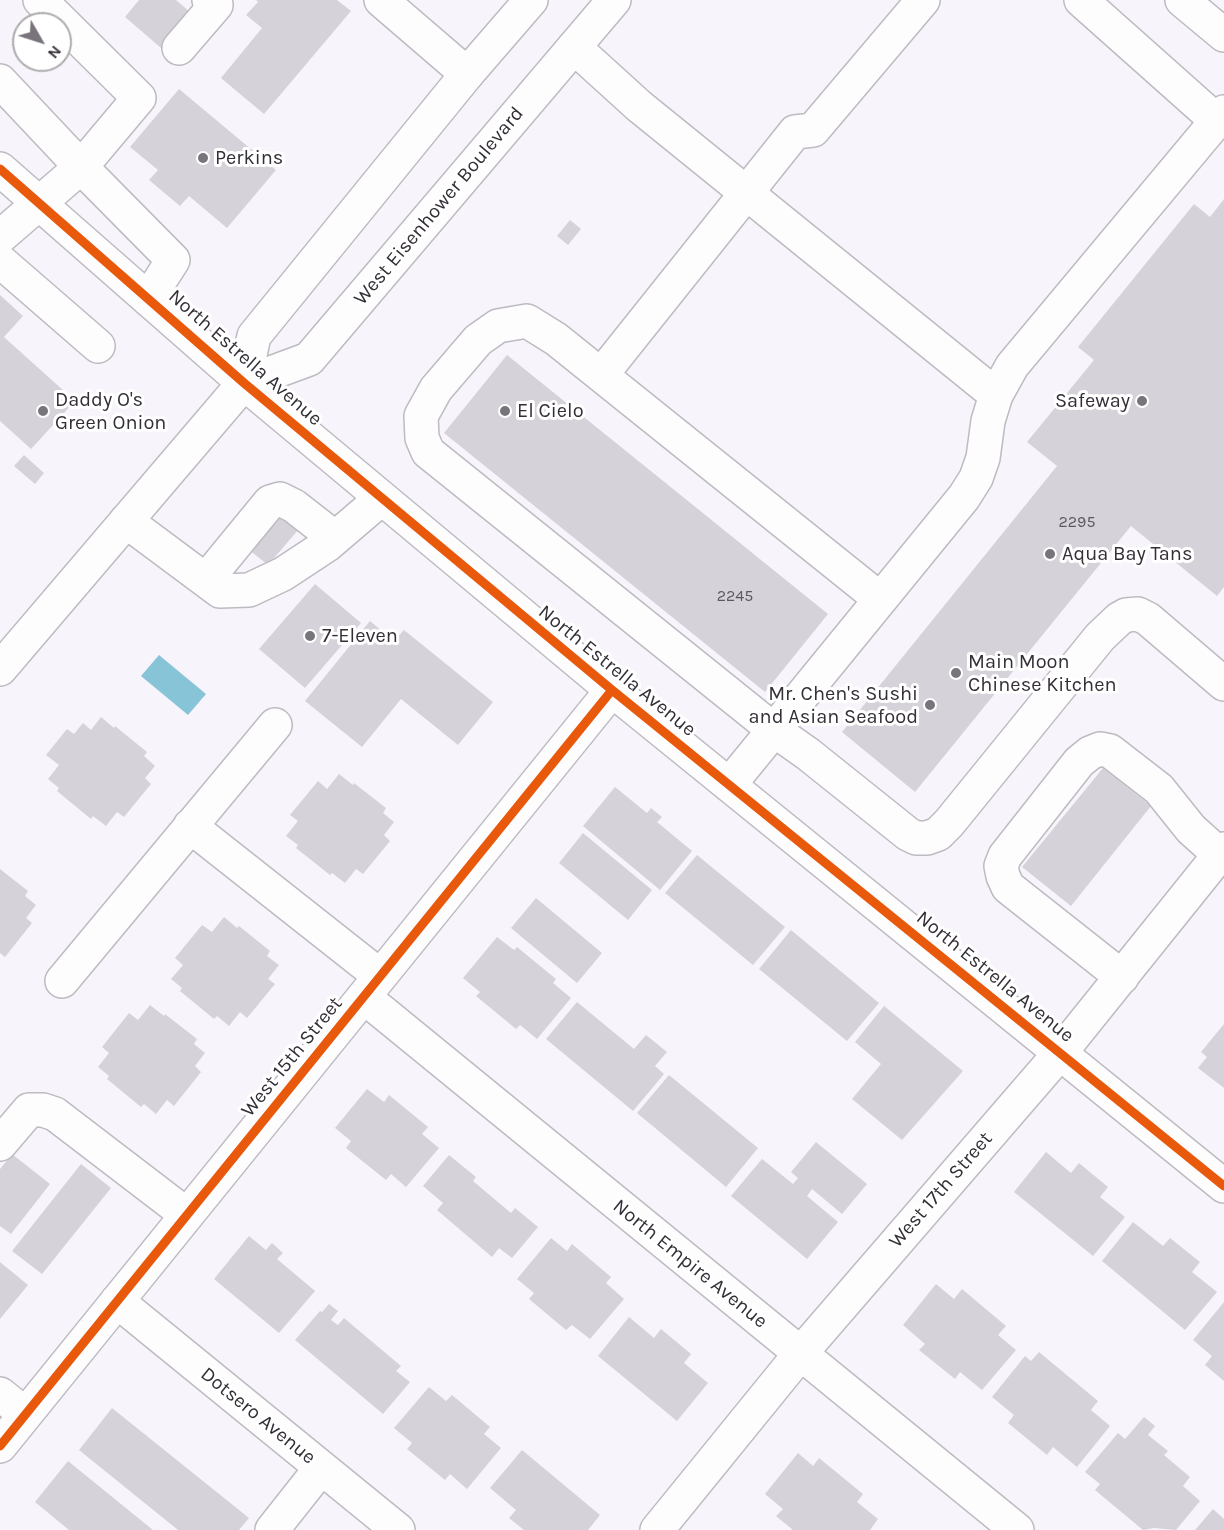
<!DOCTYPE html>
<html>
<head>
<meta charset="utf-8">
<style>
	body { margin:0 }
	#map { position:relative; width:1224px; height:1530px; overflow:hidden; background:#f8f4fb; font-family:Karla,sans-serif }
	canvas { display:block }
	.north { position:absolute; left:12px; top:12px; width:60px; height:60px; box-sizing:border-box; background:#fff; border:2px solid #aeacaf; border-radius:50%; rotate:129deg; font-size:16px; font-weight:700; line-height:24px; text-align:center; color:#342f37 }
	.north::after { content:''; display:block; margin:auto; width:21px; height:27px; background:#79747c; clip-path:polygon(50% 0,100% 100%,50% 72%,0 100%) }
</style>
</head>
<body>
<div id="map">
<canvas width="1224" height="1530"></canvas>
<div class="north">N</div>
</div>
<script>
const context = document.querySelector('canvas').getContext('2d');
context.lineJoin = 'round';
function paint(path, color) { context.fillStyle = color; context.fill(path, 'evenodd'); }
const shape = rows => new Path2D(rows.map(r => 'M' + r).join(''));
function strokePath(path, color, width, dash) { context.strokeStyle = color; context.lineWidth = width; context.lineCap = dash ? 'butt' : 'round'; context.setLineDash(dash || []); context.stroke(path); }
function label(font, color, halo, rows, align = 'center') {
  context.font = font + ' Karla,sans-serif'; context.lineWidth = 6; context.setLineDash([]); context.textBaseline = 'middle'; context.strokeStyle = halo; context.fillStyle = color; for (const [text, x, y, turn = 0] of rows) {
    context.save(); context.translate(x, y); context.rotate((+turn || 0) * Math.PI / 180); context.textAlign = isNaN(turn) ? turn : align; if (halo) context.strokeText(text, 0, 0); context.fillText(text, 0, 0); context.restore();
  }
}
const water = shape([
	[159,655,206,694,188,715,141,676]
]);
const building = shape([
	[139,0,176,0,190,12,161,48,125,17],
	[256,0,337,0,351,11,264,114,221,78,262,28,246,15,258,2],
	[179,89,276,170,227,228,189,196,180,206,149,180,158,170,130,147],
	[1224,199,1224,587,1217,596,1131,526,915,792,842,732,1057,466,1027,442,1094,360,1078,347,1194,204,1210,217],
	[570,220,581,229,568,245,557,236],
	[0,295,23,316,4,337,75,401,31,449,0,421],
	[507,355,828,614,765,692,444,433],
	[24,455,44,473,35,484,14,466],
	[274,508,299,529,268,565,243,545],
	[315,584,361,623,305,688,259,649],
	[370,621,394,641,404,630,493,702,458,745,401,699,362,747,305,701],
	[101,717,114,728,115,726,147,752,144,756,155,766,145,778,151,784,124,817,117,812,106,826,93,816,91,819,57,791,59,788,48,779,59,765,46,755,67,729,74,734,83,723,91,730],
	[1103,768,1151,806,1071,906,1022,867],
	[339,774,353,785,354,783,386,808,383,813,394,822,384,835,390,841,363,874,356,869,345,883,332,873,330,875,296,848,298,845,286,836,298,821,290,815,318,781,327,789],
	[615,787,647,813,651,808,662,817,657,822,692,851,660,890,583,826],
	[583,833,652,890,628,920,559,863],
	[697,855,785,927,753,965,665,893],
	[0,869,28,891,25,896,36,905,26,918,32,923,5,957,0,953],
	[536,898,602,953,577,983,511,928],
	[224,917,237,928,239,926,270,951,267,956,279,965,268,979,275,984,247,1018,240,1012,229,1026,217,1016,214,1019,180,991,182,988,171,979,183,965,175,958,202,925,212,932],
	[791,930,879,1003,847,1041,759,969],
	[497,937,514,950,517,947,556,979,553,983,571,998,537,1039,520,1025,516,1029,476,996,480,992,463,978],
	[577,1002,634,1049,646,1035,667,1052,655,1066,664,1074,633,1111,546,1039],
	[150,1005,164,1016,165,1014,197,1039,194,1044,205,1053,195,1066,201,1072,174,1106,167,1100,156,1114,144,1104,141,1107,107,1079,109,1076,98,1067,109,1053,102,1047,129,1013,138,1020],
	[884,1006,963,1071,902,1140,852,1099,881,1064,855,1042],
	[1224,1024,1224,1088,1198,1068,1207,1057,1201,1052],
	[669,1075,758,1148,726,1187,637,1113],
	[367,1089,384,1102,389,1095,428,1127,422,1134,439,1148,406,1187,391,1174,386,1180,346,1148,351,1141,335,1128],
	[816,1142,867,1184,842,1214,812,1189,807,1196,838,1222,807,1259,731,1196,762,1159,793,1184,798,1178,791,1172],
	[1046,1152,1071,1173,1079,1163,1108,1187,1100,1197,1125,1217,1093,1256,1014,1192],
	[12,1154,50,1184,11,1234,0,1226,0,1169],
	[449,1155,476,1177,473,1181,511,1213,515,1208,538,1227,512,1258,499,1248,492,1257,437,1210,443,1203,423,1186],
	[81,1164,111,1188,42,1274,12,1251],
	[1133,1222,1163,1246,1170,1238,1200,1262,1192,1272,1217,1292,1185,1330,1102,1261],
	[249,1236,266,1250,272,1243,283,1253,277,1259,315,1291,279,1333,214,1279],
	[551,1238,567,1251,572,1244,611,1277,606,1283,624,1299,590,1339,572,1325,566,1330,529,1299,534,1293,517,1279],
	[0,1262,28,1285,0,1319],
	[936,1284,954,1299,962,1289,1006,1326,998,1335,1016,1350,982,1390,960,1372,955,1379,919,1350,925,1344,903,1325],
	[1224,1302,1224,1381,1205,1365,1212,1356,1193,1340],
	[329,1304,338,1311,331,1320,338,1325,344,1318,401,1366,396,1371,410,1382,383,1414,295,1340,320,1311,322,1312],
	[629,1317,654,1338,661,1329,691,1354,684,1363,708,1383,677,1421,598,1356],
	[1039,1352,1098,1401,1091,1410,1110,1426,1077,1467,1053,1447,1047,1455,1008,1423,1014,1415,992,1397,1025,1356,1031,1361],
	[429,1387,446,1401,452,1395,490,1427,484,1434,501,1448,467,1489,450,1474,445,1480,407,1449,412,1443,394,1428],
	[112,1408,249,1518,239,1530,178,1530,79,1450],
	[1144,1417,1155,1426,1148,1435,1168,1451,1164,1455,1190,1477,1183,1486,1200,1501,1176,1530,1154,1528,1143,1530,1095,1490,1100,1484,1085,1472,1118,1433,1125,1439],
	[522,1450,600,1515,588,1530,524,1530,509,1518,516,1510,490,1488],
	[798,1453,813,1466,819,1458,863,1494,857,1502,878,1519,870,1530,793,1530,776,1516,783,1509,765,1494],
	[68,1461,153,1530,69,1530,35,1502],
	[1213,1509,1224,1519,1224,1530,1195,1530]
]);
const minor = shape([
	[381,0,467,74],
	[1081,0,1217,121],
	[574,47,639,106,996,395],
	[179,48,216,5,209,0],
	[0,81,81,167,173,260,148,299],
	[0,169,244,383,612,690,1224,1186],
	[0,237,81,167,139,98,40,0],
	[0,261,98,346],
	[602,374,795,132,813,130,923,0],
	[126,521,220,591,249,590,283,574,327,545,382,498],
	[206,580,270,502,280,499,294,506,335,538],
	[880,599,556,339,527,321,498,326,478,340,436,389,421,416,422,438,428,452,774,730,808,754,908,834,916,838,927,838,938,834,949,823,1100,637,1119,619,1126,615,1138,614,1148,619,1224,684],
	[729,785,964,497,976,478,983,458,988,421,996,395,1012,366,1224,112],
	[190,826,380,976],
	[1122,977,1008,887,1003,876,1001,866,1005,856,1079,762,1090,753,1100,749,1110,751,1159,789,1191,829,1220,855],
	[62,981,275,725],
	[364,997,1017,1530],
	[0,1144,29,1110,43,1110,55,1114,187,1215],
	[117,1301,398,1530],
	[0,1394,25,1414],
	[0,1446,612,690],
	[272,1530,321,1468],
	[657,1530,800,1354,1060,1053,1224,849]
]);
const major = shape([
	[1182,0,1224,35]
]);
const highway = shape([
	[244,383,309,359,614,0],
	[0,669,244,383,254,336,467,74,531,0]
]);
const cycleway = shape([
	[0,169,244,383,612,690,1224,1186],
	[0,1446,612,690]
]);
const markers = [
	[203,158,6,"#79747c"],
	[1142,401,6,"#79747c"],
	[43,411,6,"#79747c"],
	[505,411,6,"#79747c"],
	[1050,554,6,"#79747c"],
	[310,636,6,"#79747c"],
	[956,673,6,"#79747c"],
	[930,705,6,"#79747c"]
];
const numberNames = [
	["2295",1077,522],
	["2245",735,596]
];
const poiNames = [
	["Perkins",215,158],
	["Daddy O's",55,400],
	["Green Onion",55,423],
	["Safeway",1130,401,"right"],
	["El Cielo",517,411],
	["Aqua Bay Tans",1062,554],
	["7-Eleven",322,636],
	["Main Moon",968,662],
	["Chinese Kitchen",968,685],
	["Mr. Chen's Sushi",918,694,"right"],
	["and Asian Seafood",918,717,"right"]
];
const streetNames = [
	["West Eisenhower Boulevard",439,206,-50],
	["North Estrella Avenue",245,358,41],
	["North Estrella Avenue",617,671,39],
	["North Estrella Avenue",995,977,39],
	["West 15th Street",292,1057,-51],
	["West 17th Street",941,1190,-49],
	["North Empire Avenue",690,1264,39],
	["Dotsero Avenue",258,1416,39]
];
paint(water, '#87c4d7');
paint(building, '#d6d2d9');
strokePath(minor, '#bebac1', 36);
strokePath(major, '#bebac1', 36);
strokePath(highway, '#bebac1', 36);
strokePath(minor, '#fefdfe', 33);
strokePath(major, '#fefdfe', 33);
strokePath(highway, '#fefdfe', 33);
strokePath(cycleway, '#e8590c', 9);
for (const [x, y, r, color] of markers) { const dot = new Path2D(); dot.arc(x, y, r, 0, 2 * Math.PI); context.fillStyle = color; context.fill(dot); strokePath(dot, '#fff', 2); }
label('16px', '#5c5860', null, numberNames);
label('20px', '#342f37', '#fff', poiNames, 'left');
label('20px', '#342f37', '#fff', streetNames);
</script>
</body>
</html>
